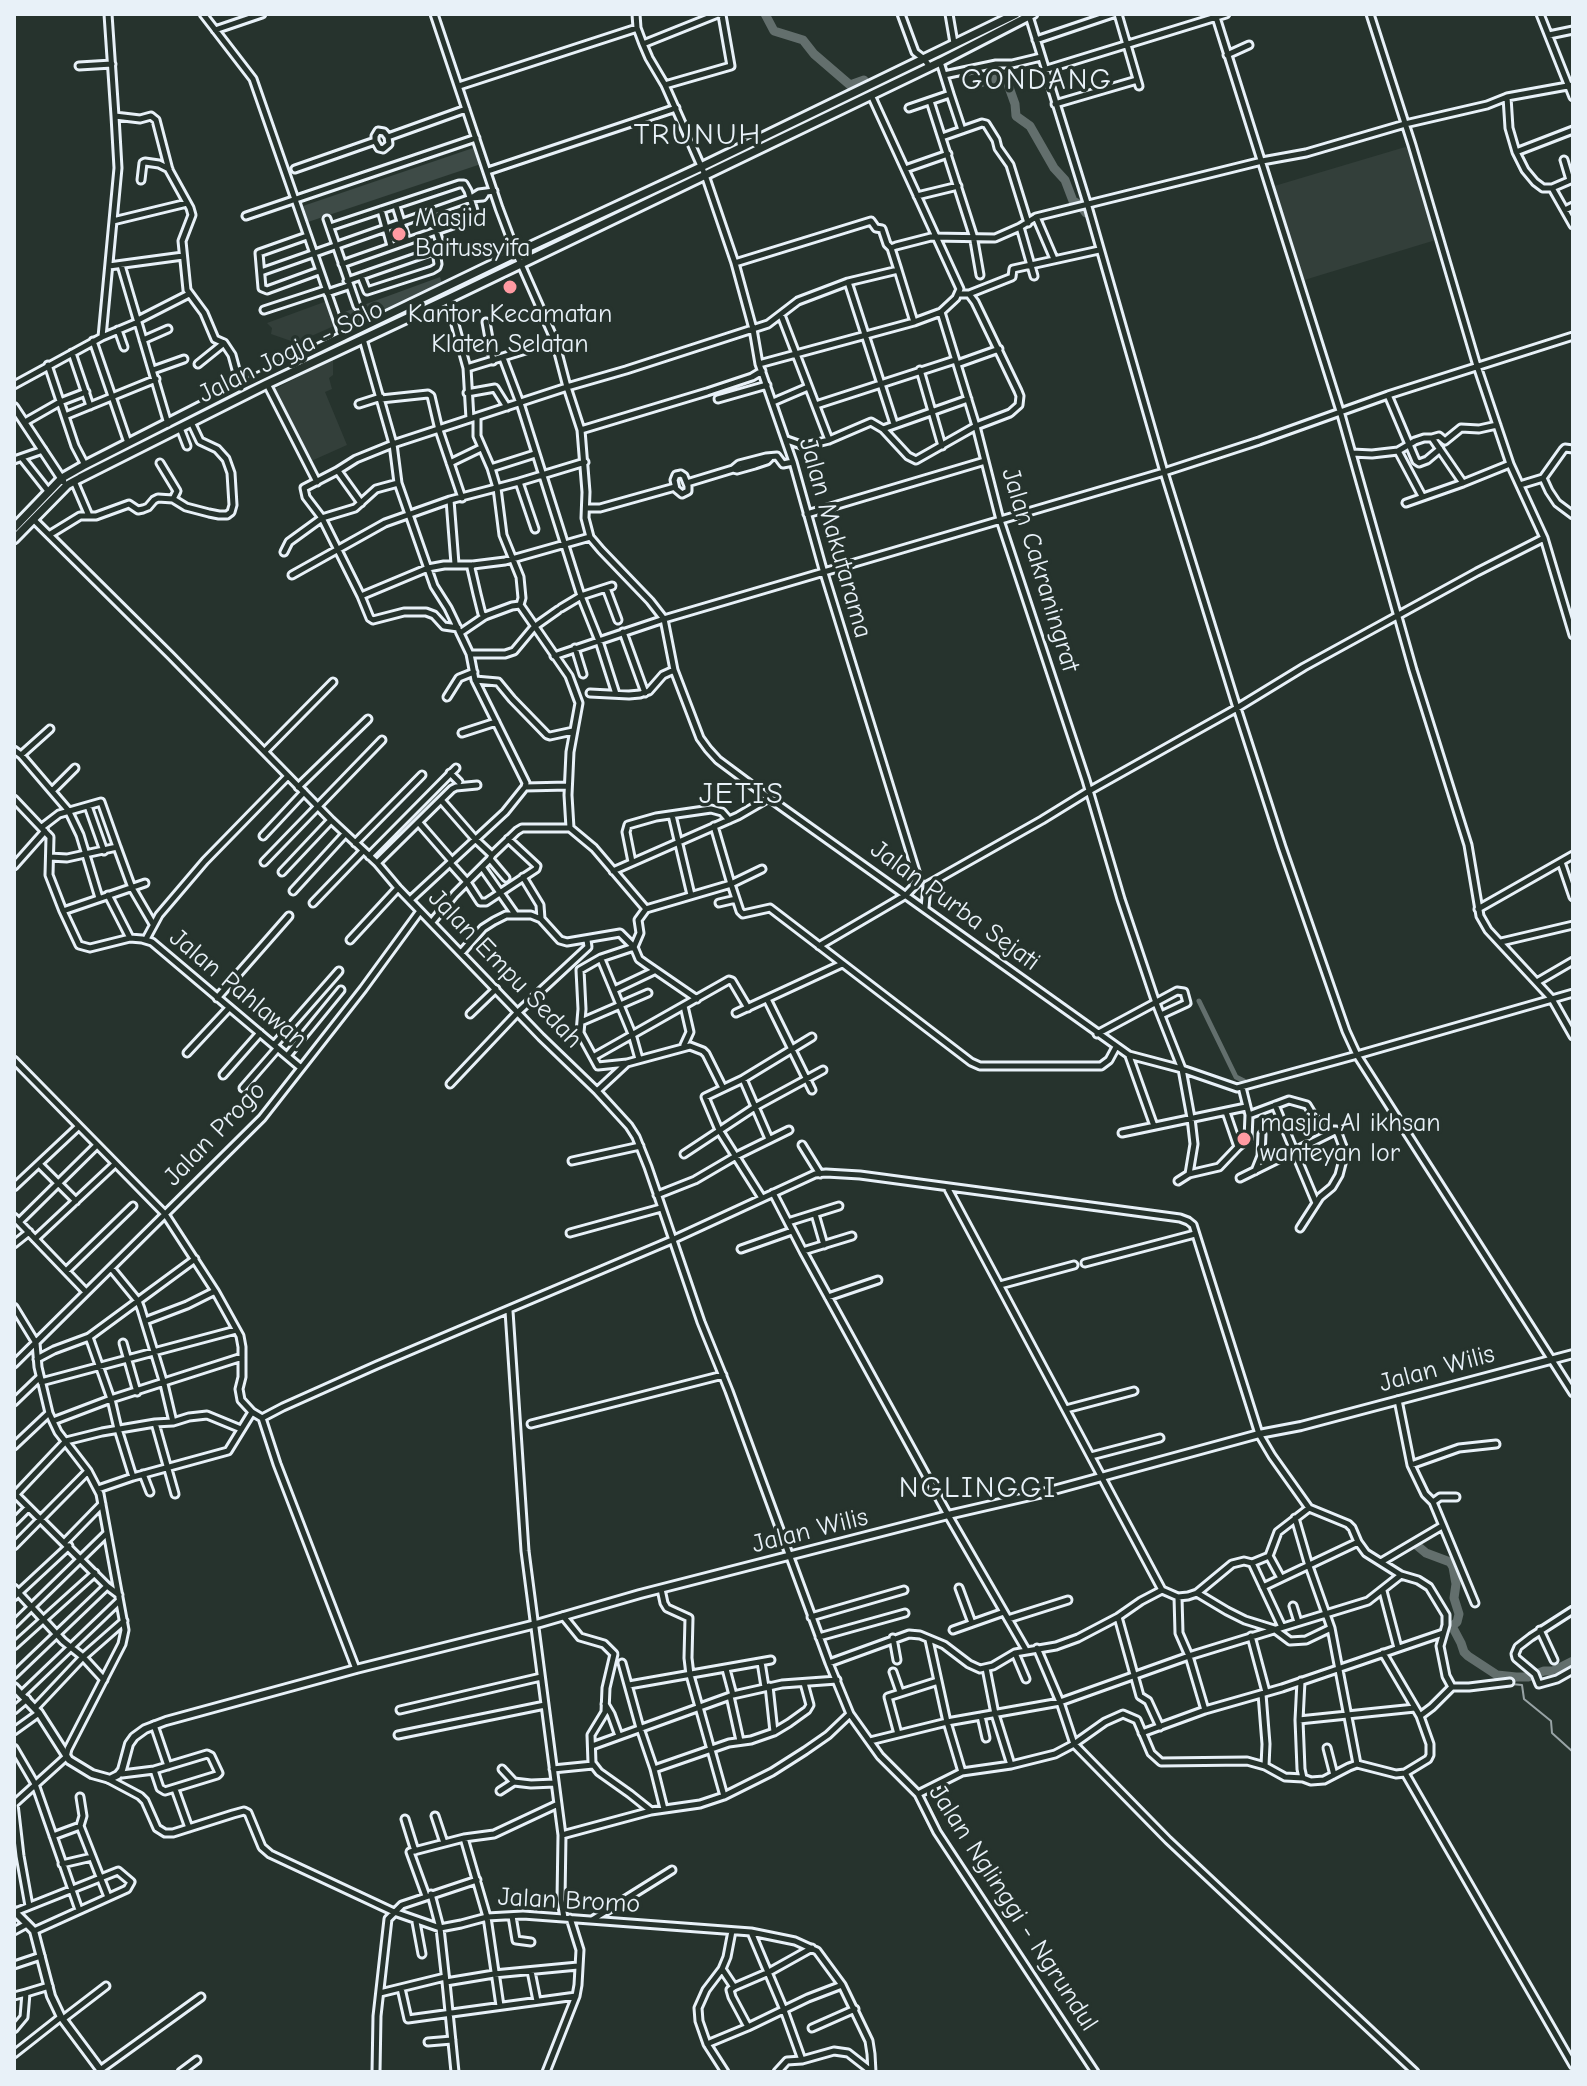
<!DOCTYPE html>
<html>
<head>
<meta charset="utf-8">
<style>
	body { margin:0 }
	#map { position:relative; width:1587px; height:2086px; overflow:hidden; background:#26332d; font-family:"Comic Neue",sans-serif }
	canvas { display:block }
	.frame { position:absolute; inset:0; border:16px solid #e8f1f8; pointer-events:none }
</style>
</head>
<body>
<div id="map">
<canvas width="1587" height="2086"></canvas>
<div class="frame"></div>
</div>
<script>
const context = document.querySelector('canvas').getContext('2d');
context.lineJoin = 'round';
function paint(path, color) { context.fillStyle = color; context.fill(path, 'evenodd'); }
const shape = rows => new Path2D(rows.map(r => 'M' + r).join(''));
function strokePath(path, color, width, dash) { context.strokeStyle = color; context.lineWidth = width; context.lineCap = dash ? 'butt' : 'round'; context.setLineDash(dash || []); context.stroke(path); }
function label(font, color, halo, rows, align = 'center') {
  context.font = font + ' "Comic Neue",sans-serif'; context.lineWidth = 7; context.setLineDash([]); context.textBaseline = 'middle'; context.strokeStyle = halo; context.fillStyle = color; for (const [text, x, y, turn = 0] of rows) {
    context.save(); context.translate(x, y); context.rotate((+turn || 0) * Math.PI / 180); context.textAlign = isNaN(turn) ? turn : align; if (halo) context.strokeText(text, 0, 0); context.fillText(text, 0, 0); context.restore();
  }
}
const built = shape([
	[1412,145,1439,239,1301,281,1271,187],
	[327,301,336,325,307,338,308,347,299,352,294,342,271,334,272,328,267,323],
	[333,359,333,375,329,378,332,389,325,392,347,445,309,462,273,390]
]);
const green = shape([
	[476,147,481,164,308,222,303,206],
	[440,277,442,283,345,331,339,314]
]);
const stream = shape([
	[1511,1684,1522,1685,1524,1699,1551,1721,1552,1733,1573,1752]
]);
const canal = shape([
	[1199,1001,1236,1077,1244,1081]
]);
const river = shape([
	[765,14,774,31,803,40,814,54,850,85,864,80],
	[980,83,1005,76,1015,104,1016,116,1030,126,1054,168,1065,180,1073,201,1079,204,1086,213,1090,214],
	[1414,1543,1426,1553,1450,1562,1453,1567,1456,1584,1454,1598,1459,1614,1457,1622,1452,1626,1461,1643,1464,1652,1468,1656,1497,1675,1516,1677,1528,1677,1544,1671,1553,1671,1573,1661]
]);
const minor = shape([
	[108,14,115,116],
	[203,14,253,79,343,337],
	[434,14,499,208,516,253,555,341,567,387,581,430,586,492,585,518,590,537,601,550,650,601,664,619,674,670,700,738,708,749,718,760,769,798,1129,1055,1182,1069,1237,1088,1357,1055,1573,1393],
	[636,14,637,28,643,44,649,58,665,85,705,175,735,263,753,329,759,364,793,462,824,573,919,881],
	[901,14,915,52,924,59,930,67],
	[949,14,954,43],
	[1118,14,1139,86],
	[1215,14,1340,411,1413,670,1468,845,1480,916,1488,930,1552,999,1573,1036],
	[1370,14,1412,145,1477,366,1510,464,1544,538,1573,635],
	[1540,14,1573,97],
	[1029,16,1087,203,1164,472,1237,708,1282,847,1346,1031,1357,1055,1573,993],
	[215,30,262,14],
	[1549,35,1573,30],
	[1036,40,1113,14],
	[643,44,718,14,722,15,731,66,665,85],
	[1227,55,1249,45],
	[79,66,112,64],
	[1044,70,1226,14],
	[944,75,996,64,1012,64,1041,57],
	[459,86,637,28],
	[950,94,962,130],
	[871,95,960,289,956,298,941,312,976,426,1000,520,1086,780,1121,899,1156,1003,1182,1069,1191,1118,1194,1144,1189,1174,1178,1181],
	[1507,97,1509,128,1516,152,1525,170,1535,182,1543,188,1552,188,1573,179],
	[930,101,973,235,980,275],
	[1055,104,1137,80],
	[909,108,950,94,940,62],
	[942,137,982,123,986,124,996,140,998,148,1010,165,1028,223],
	[375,141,375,136,378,131,384,132,388,137,466,109],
	[375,141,379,148,383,149,389,144,388,137],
	[1516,152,1573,130],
	[1564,160,1570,180],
	[295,169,375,141],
	[905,169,948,154],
	[488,171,676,108],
	[141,180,143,163,145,162,159,164,169,169],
	[1552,188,1573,225],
	[917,196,958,186],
	[471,198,483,197,485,194],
	[396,206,407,241],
	[381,210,391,246],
	[1565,210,1573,206],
	[246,216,476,138],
	[1036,217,1054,259],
	[327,219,357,306],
	[113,221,187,203],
	[330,227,459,184,464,184,468,191,475,214,473,218,342,264],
	[1020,227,1034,276],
	[307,236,259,253,262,288,267,290,319,271],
	[735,263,871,221,876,228,882,229,887,244,891,248],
	[121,265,168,424],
	[109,266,183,256],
	[898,270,914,322],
	[261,272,471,198,479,193,494,191],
	[361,276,367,291,432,270,437,267,438,264,436,251],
	[347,281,436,250,441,246,436,231],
	[848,282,894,424],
	[327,293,348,286],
	[969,294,1012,277,1013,269,1099,250],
	[448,299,467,368,470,419],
	[264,310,325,290],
	[781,315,829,440],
	[138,320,189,294],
	[486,322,493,361],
	[118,330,124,347],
	[102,337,138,322],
	[363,339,393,444,398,483,434,586,448,608,460,633,470,654,475,680,526,783,525,787,505,812,411,899],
	[143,340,168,329],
	[93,341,128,443],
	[72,353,90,406],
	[503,358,520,403,581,596,599,641,616,694],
	[198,364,224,343],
	[759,364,914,322,941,312],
	[957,364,999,349],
	[48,365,75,446,85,465],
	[467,368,555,341],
	[153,370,184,359],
	[920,370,942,446],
	[267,384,317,482],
	[14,385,102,337,118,168,115,116,140,119,151,116,156,120,169,170,190,208,192,215,182,241,187,290,204,313,215,339,224,343,232,355,241,388],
	[467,393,495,388,507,407],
	[1388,395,1416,461,1419,463,1427,460,1440,449],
	[381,399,428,394,431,396,439,430,462,498],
	[718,399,767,385],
	[773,402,808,387],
	[359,404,381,397],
	[816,405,955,360],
	[65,416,156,379],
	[477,418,477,436,491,468,497,488,503,535,520,577,522,598,520,605],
	[25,422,60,402,86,392],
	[180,428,187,446],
	[883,429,968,399],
	[581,430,707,392,752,377,762,371],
	[1432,438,1439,436,1445,441,1461,428,1479,429,1497,425],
	[787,440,801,445,809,445,829,440,871,422,883,429,908,456,916,460,976,426,1010,413,1019,405,1020,396,1018,391,975,302,969,294,959,294],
	[1398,451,1422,496],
	[1352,453,1372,454,1398,451,1415,441,1424,438,1432,438,1463,483],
	[22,458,48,491],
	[14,460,43,450],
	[160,463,177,491,173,499],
	[450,463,481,448],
	[491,468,535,454],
	[733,469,739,464,766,457,777,456,783,464,793,462],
	[338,471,361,503],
	[681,474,684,476,688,486,688,491,682,494,676,489,674,480,676,475,681,474],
	[1543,478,1549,491,1557,503,1573,515],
	[74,481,89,516],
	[519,482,535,529],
	[687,483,733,469,737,470,755,465,767,461,770,458],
	[1520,485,1543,478,1563,450,1565,448,1573,449],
	[450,500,455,564],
	[1406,503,1463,483,1510,464],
	[586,508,600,508,675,487],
	[807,514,985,461],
	[33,519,170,655,331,820,377,863,398,888,541,1037,597,1091,629,1126,636,1137,648,1167,701,1322,729,1391,829,1663,850,1714,880,1756,918,1794,937,1832,1095,2072],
	[49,535,80,516,96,516,129,504,138,510,143,509,148,507,154,500,158,498,173,499,186,507,209,513,219,515,227,515,231,512,233,505,231,473,226,459,217,449,200,441,191,422],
	[284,552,289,542,322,518,355,508,376,489,398,483],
	[473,565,471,568,477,594,482,614,485,616],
	[292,575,385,523,450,500,519,482,585,462],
	[606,588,618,620],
	[361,596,428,568,444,565,473,565,505,561,590,537],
	[520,605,569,676,579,703,570,752,568,795,570,828,594,848,646,909],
	[561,608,581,596,612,586],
	[458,628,444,626,434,615,426,612,404,612,373,620,370,618,361,596,322,518,306,497,304,488,337,471,356,459,393,444,567,387,626,370,768,324,798,301,848,282,898,270,891,248,896,246,931,237,995,238,1020,227,1036,217,1262,161,1306,153,1405,124,1487,105,1507,97,1573,85],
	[623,632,645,693],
	[460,633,485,616,512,606,520,605],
	[575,648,583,674],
	[470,654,505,654,514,651,534,627,558,610],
	[554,656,664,619,1164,472,1259,441,1388,395,1573,336],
	[475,680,498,682,512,699,547,735,550,736,573,731],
	[590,693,629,695,640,694,649,691,663,675,674,670],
	[447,697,459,678,474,672],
	[462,733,496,722],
	[14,750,21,755,68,810,80,835,99,898],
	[265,751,333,682],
	[21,755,50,729],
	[450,773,459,782],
	[298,787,368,719],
	[525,787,568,786],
	[52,791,75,768],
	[14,799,50,837,49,875,63,911,79,945,90,948,130,938,142,939,152,942,301,1068],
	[441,800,475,839,492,855],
	[88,806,104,851],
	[672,815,691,895],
	[419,823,452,861],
	[714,826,731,884,740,911,743,914,770,908,971,1062,980,1066,1101,1066,1109,1060,1116,1047],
	[42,827,59,814,101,802,117,847,67,858,50,857],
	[263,836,304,792],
	[355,843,422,775],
	[117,847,132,888,153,924],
	[369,856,456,768],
	[490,859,506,878],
	[264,862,382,740],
	[632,862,626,832,628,825,656,817,711,809,722,812,729,820],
	[1561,862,1573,897],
	[377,863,452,789,456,787,477,785],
	[450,863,467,882,480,902,486,902,536,869,537,866,508,839],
	[14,866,45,831],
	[482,867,515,914],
	[613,871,738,816,769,798],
	[282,872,331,820],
	[523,877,540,905,541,919],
	[927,885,1042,820,1089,791,1237,708,1304,667,1477,572,1544,538],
	[293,891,345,834],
	[108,895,130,938],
	[313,903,363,851],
	[719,903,736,899],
	[925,908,927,885],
	[1478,909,1573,855],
	[63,911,145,883],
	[432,922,455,894,490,859,492,855,517,831,522,828,570,828],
	[146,939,159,915,205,861,288,776],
	[350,940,398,888],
	[1501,942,1573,925],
	[819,946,906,895,919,881],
	[461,953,483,928,494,921,506,915,531,915,541,919,560,940,567,942,620,933,634,947,639,959,646,964,697,999],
	[601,959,632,1034,639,1059],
	[1537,982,1573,961],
	[614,990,654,971],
	[217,998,289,916],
	[767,999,812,1090],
	[684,1006,690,1032,684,1045],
	[736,1013,842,964],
	[470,1014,496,989],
	[581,1022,648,993],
	[1097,1034,1177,991,1184,992,1187,1003,1161,1015],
	[274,1045,339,971],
	[187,1053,229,1008],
	[287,1056,341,990],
	[1129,1056,1154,1126],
	[593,1057,729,980,732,981,748,1008],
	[14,1060,165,1214,215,1291,240,1336,242,1347,242,1377,239,1389,241,1400,252,1412,262,1418,277,1464,356,1669],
	[627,1063,598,1066,580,1033,582,1009,580,970,601,958,634,947,640,933,638,920,646,909,731,884,762,869],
	[223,1075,260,1033],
	[743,1079,769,1139],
	[450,1084,518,1012,588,947,587,940],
	[243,1088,277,1049],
	[597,1091,627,1063,690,1046,703,1051,706,1054,723,1088],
	[1275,1105,1316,1203],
	[1226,1112,1238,1147],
	[1249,1115,1289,1100,1307,1105,1321,1128,1326,1130,1336,1130,1339,1136,1345,1152,1339,1175,1332,1187,1320,1197,1300,1228],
	[1122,1133,1246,1107],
	[802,1145,820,1174],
	[684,1154,755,1107,823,1070],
	[572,1161,640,1146],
	[39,1164,76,1201],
	[1255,1171,1261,1156,1262,1134],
	[1189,1174,1219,1167,1238,1147,1248,1139,1249,1115,1242,1087],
	[1240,1178,1335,1131],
	[14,1187,78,1127],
	[948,1189,1162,1590],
	[773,1193,803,1251,948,1515,1026,1650],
	[657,1195,695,1180,736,1156,789,1130],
	[762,1198,719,1130,705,1097,743,1079,812,1037],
	[815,1214,824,1245],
	[14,1217,85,1291],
	[19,1222,96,1146],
	[788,1222,839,1206],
	[570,1233,661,1208],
	[35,1239,115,1164],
	[14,1244,29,1232],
	[741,1249,792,1231],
	[803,1251,852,1236],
	[1085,1263,1195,1234],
	[111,1268,138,1301,141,1309,164,1384,173,1422],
	[66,1271,133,1206],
	[1000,1285,1074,1265],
	[828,1297,878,1280],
	[14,1307,36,1343,38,1367,49,1413,58,1432,88,1471,100,1494,125,1630,122,1644,68,1749,66,1757,14,1804],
	[509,1311,525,1551,562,1835,561,1900,564,1918],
	[145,1321,187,1305,215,1291],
	[89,1337,111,1399,118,1429,133,1477],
	[123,1343,137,1392],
	[37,1359,54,1350,89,1337,195,1259],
	[14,1364,262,1118,363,989,420,911],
	[41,1382,236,1330],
	[1398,1400,1411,1465,1425,1494,1433,1502,1475,1603],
	[14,1402,39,1378],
	[1066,1409,1134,1391],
	[262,1418,283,1407,377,1365,672,1240,815,1174,826,1173,860,1175,1180,1218,1188,1221,1193,1225,1259,1434,1272,1456,1309,1508,1348,1524,1352,1528,1358,1542,1366,1553,1401,1575,1418,1580,1429,1587,1446,1615,1446,1625,1440,1646,1446,1676,1452,1687],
	[53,1421,111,1399,242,1357],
	[155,1423,175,1494],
	[531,1424,723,1375],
	[14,1446,49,1413],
	[1091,1456,1160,1438],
	[1411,1465,1459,1448,1496,1444],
	[143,1474,150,1492],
	[98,1489,133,1477,228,1451,252,1412],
	[15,1494,107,1586,119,1595],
	[14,1496,66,1441,102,1432,155,1423,173,1422,189,1417,207,1415,241,1429],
	[1433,1502,1440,1497,1456,1497],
	[1295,1518,1309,1566,1331,1628,1357,1764],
	[14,1522,28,1508],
	[65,1542,102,1504],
	[14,1546,88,1471],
	[1269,1556,1281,1578],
	[1381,1562,1442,1526],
	[1252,1563,1282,1627],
	[1263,1587,1358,1542],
	[14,1588,63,1641,83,1657,104,1680],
	[959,1588,972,1623],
	[661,1589,664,1603,667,1608,689,1618,688,1658,690,1675,724,1796],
	[1383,1591,1398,1648],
	[1197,1593,1227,1611,1245,1620,1274,1629,1290,1641,1306,1640,1331,1628],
	[14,1597,69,1546],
	[1178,1597,1179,1633,1189,1656,1205,1710],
	[1293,1606,1298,1622],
	[1573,1610,1531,1637,1518,1647,1515,1654,1516,1658,1535,1674,1539,1684,1557,1679,1573,1670],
	[563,1616,580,1637,604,1644,614,1654,606,1688,605,1712,591,1735,592,1763,599,1772,630,1794,650,1810],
	[811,1617,904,1590],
	[1118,1617,1140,1696,1148,1701,1160,1727],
	[1008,1619,1068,1600],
	[14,1624,106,1534],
	[953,1630,1004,1612],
	[1540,1630,1554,1660],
	[1251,1636,1266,1692],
	[819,1637,905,1613],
	[893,1638,897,1660],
	[929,1640,938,1681],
	[14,1646,95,1573],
	[1037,1648,1060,1702,1074,1744,1168,1840,1415,2072],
	[1015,1653,1026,1679],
	[1383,1653,1420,1716],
	[761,1662,765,1687],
	[622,1663,640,1728,654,1769,664,1809],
	[829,1663,909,1634,920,1635,944,1645,969,1664,980,1669,993,1666,1015,1653,1056,1646,1078,1638,1118,1617,1141,1601,1162,1590,1178,1597,1188,1596,1197,1593,1232,1564,1244,1561,1252,1563,1269,1556,1278,1532,1309,1508],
	[986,1668,995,1714,1011,1765],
	[726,1669,733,1695],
	[893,1672,900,1692],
	[14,1675,107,1586],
	[1301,1681,1299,1720,1301,1769,1303,1778],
	[629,1685,771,1660],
	[769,1686,774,1732],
	[22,1694,119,1601],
	[1262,1694,1266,1744,1265,1766],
	[730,1696,740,1741],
	[605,1704,611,1714,619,1736],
	[35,1708,83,1657,124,1621],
	[14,1710,27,1699],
	[400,1710,541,1677],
	[981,1716,986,1738],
	[1299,1720,1415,1708],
	[154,1725,168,1766],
	[14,1731,39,1713],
	[1142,1733,1205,1710,1282,1688,1443,1633],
	[898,1734,888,1697,938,1681,947,1722,962,1772],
	[398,1735,545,1705],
	[870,1741,947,1722,1060,1702,1189,1656,1368,1601,1401,1575],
	[592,1746,733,1695,782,1684,837,1680],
	[14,1748,35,1784,79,1910],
	[1327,1748,1334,1775],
	[502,1769,514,1782,531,1784,555,1783],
	[553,1769,593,1765],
	[654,1769,729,1743,751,1740,774,1732,789,1723,807,1710,810,1705,804,1683],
	[1405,1773,1573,2065],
	[122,1774,154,1770,207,1754,211,1756,219,1773,217,1775,165,1791,160,1788,154,1770],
	[108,1779,140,1796,145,1801,157,1828,165,1833,173,1833,233,1814,244,1811,248,1813,262,1847,270,1854,394,1912,440,1928,461,1924,487,1917,523,1915,751,1932,795,1941,817,1951,842,1985,869,2041,871,2054,872,2072],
	[175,1789,189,1828],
	[500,1791,514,1782],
	[918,1794,962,1772,1011,1765,1055,1754,1074,1744,1105,1722,1123,1714,1137,1720,1151,1753,1161,1762,1247,1761,1265,1766,1285,1777,1303,1778,1311,1781,1324,1780,1349,1767,1357,1764,1396,1774,1405,1773,1428,1759,1430,1755,1430,1744,1420,1716,1432,1707,1452,1687,1469,1687,1510,1682],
	[80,1797,83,1816,80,1826,108,1897],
	[14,1804,20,1856,29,1906],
	[435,1816,444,1843],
	[405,1819,415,1851],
	[562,1835,651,1811,700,1804,724,1796,772,1772,805,1751,828,1735,850,1714],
	[53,1836,80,1826],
	[464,1838,487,1917,500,2006],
	[62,1864,92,1857],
	[431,1894,440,1928,446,1982,494,1974,578,1966],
	[426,1896,410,1852,464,1838,494,1834,558,1804],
	[15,1912,118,1871,131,1882,127,1889,34,1931],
	[512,1916,516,1940,531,1942],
	[592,1920,672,1870],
	[416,1922,422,1954],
	[14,1931,27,1924],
	[751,1932,784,2010,802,2060],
	[14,1965,41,1956],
	[722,1969,734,1987],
	[531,1971,537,2001],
	[446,1982,455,2072],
	[401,1988,408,2019,576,1996],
	[380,1993,445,1977],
	[14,1996,26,1993],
	[63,2019,106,1986],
	[748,2027,732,1997,730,1990,734,1987,769,1972,812,1948],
	[812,2028,855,2009],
	[14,2029,24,2017,26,1993,49,1986],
	[428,2042,452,2040],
	[707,2044,748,2027,808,1998,842,1985],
	[14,2054,61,2017],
	[100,2070,201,1997],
	[181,2072,197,2060],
	[376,2072,377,2016,388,1919,402,1905,477,1880],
	[546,2072,576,1996,578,1985,580,1950,570,1918],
	[725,2072,707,2044,699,2021,698,2008,706,1990,722,1969,727,1957,732,1931],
	[777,2072,787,2061,802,2060,834,2051,848,2053,871,2071]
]);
const major = shape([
	[14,407,63,481],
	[14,1687,39,1713,69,1760,92,1774,110,1779,118,1775,122,1770,129,1744,134,1737,145,1729,166,1721,356,1669,540,1623,640,1594,948,1515,1039,1494,1259,1434,1301,1426,1573,1354],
	[14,1911,34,1931,51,1996,61,2017,102,2072]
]);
const highway = shape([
	[14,528,62,478,83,466,238,387,516,253,701,167,1016,14],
	[14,539,67,485,80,478,267,384,448,299,940,62,1033,14]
]);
const markers = [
	[399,234,8,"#ff9aa2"],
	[510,287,8,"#ff9aa2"],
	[1244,1139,8,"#ff9aa2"]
];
const poiNames = [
	["Masjid",415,219],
	["Baitussyifa",415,249],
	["Kantor Kecamatan",510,315,"center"],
	["Klaten Selatan",510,345,"center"],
	["masjid Al ikhsan",1260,1124],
	["wanteyan lor",1260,1154]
];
const streetNames = [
	["Jalan Jogja - Solo",291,352,-26],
	["Jalan Makutarama",835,538,74],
	["Jalan Cakraningrat",1040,570,73],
	["Jalan Purba Sejati",955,906,36],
	["Jalan Empu Sedah",505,969,46],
	["Jalan Pahlawan",238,989,40],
	["Jalan Progo",215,1134,-46],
	["Jalan Wilis",1437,1369,-15],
	["Jalan Wilis",810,1531,-14],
	["Jalan Bromo",569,1901,3],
	["Jalan Nglinggi - Ngrundul",1013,1908,57]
];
const quarterNames = [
	["GONDANG",1037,81],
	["TRUNUH",698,136],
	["JETIS",742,795],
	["NGLINGGI",978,1489]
];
paint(built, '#333f3a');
paint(green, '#3e4b47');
strokePath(stream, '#98a3a5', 2);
strokePath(canal, '#636f6d', 5);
strokePath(river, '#636f6d', 9);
strokePath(minor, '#e8f1f8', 11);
strokePath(major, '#e8f1f8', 12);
strokePath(highway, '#e8f1f8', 13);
strokePath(minor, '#26332d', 5);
strokePath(major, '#26332d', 6);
strokePath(highway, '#26332d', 7);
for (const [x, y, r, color] of markers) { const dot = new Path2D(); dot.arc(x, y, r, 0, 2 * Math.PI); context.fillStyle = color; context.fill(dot); strokePath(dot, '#26332d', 3); }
label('26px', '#e8f1f8', '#26332d', poiNames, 'left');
label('26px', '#e8f1f8', '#26332d', streetNames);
context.letterSpacing = '2px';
label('30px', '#e8f1f8', '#26332d', quarterNames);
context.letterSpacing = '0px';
</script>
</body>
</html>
